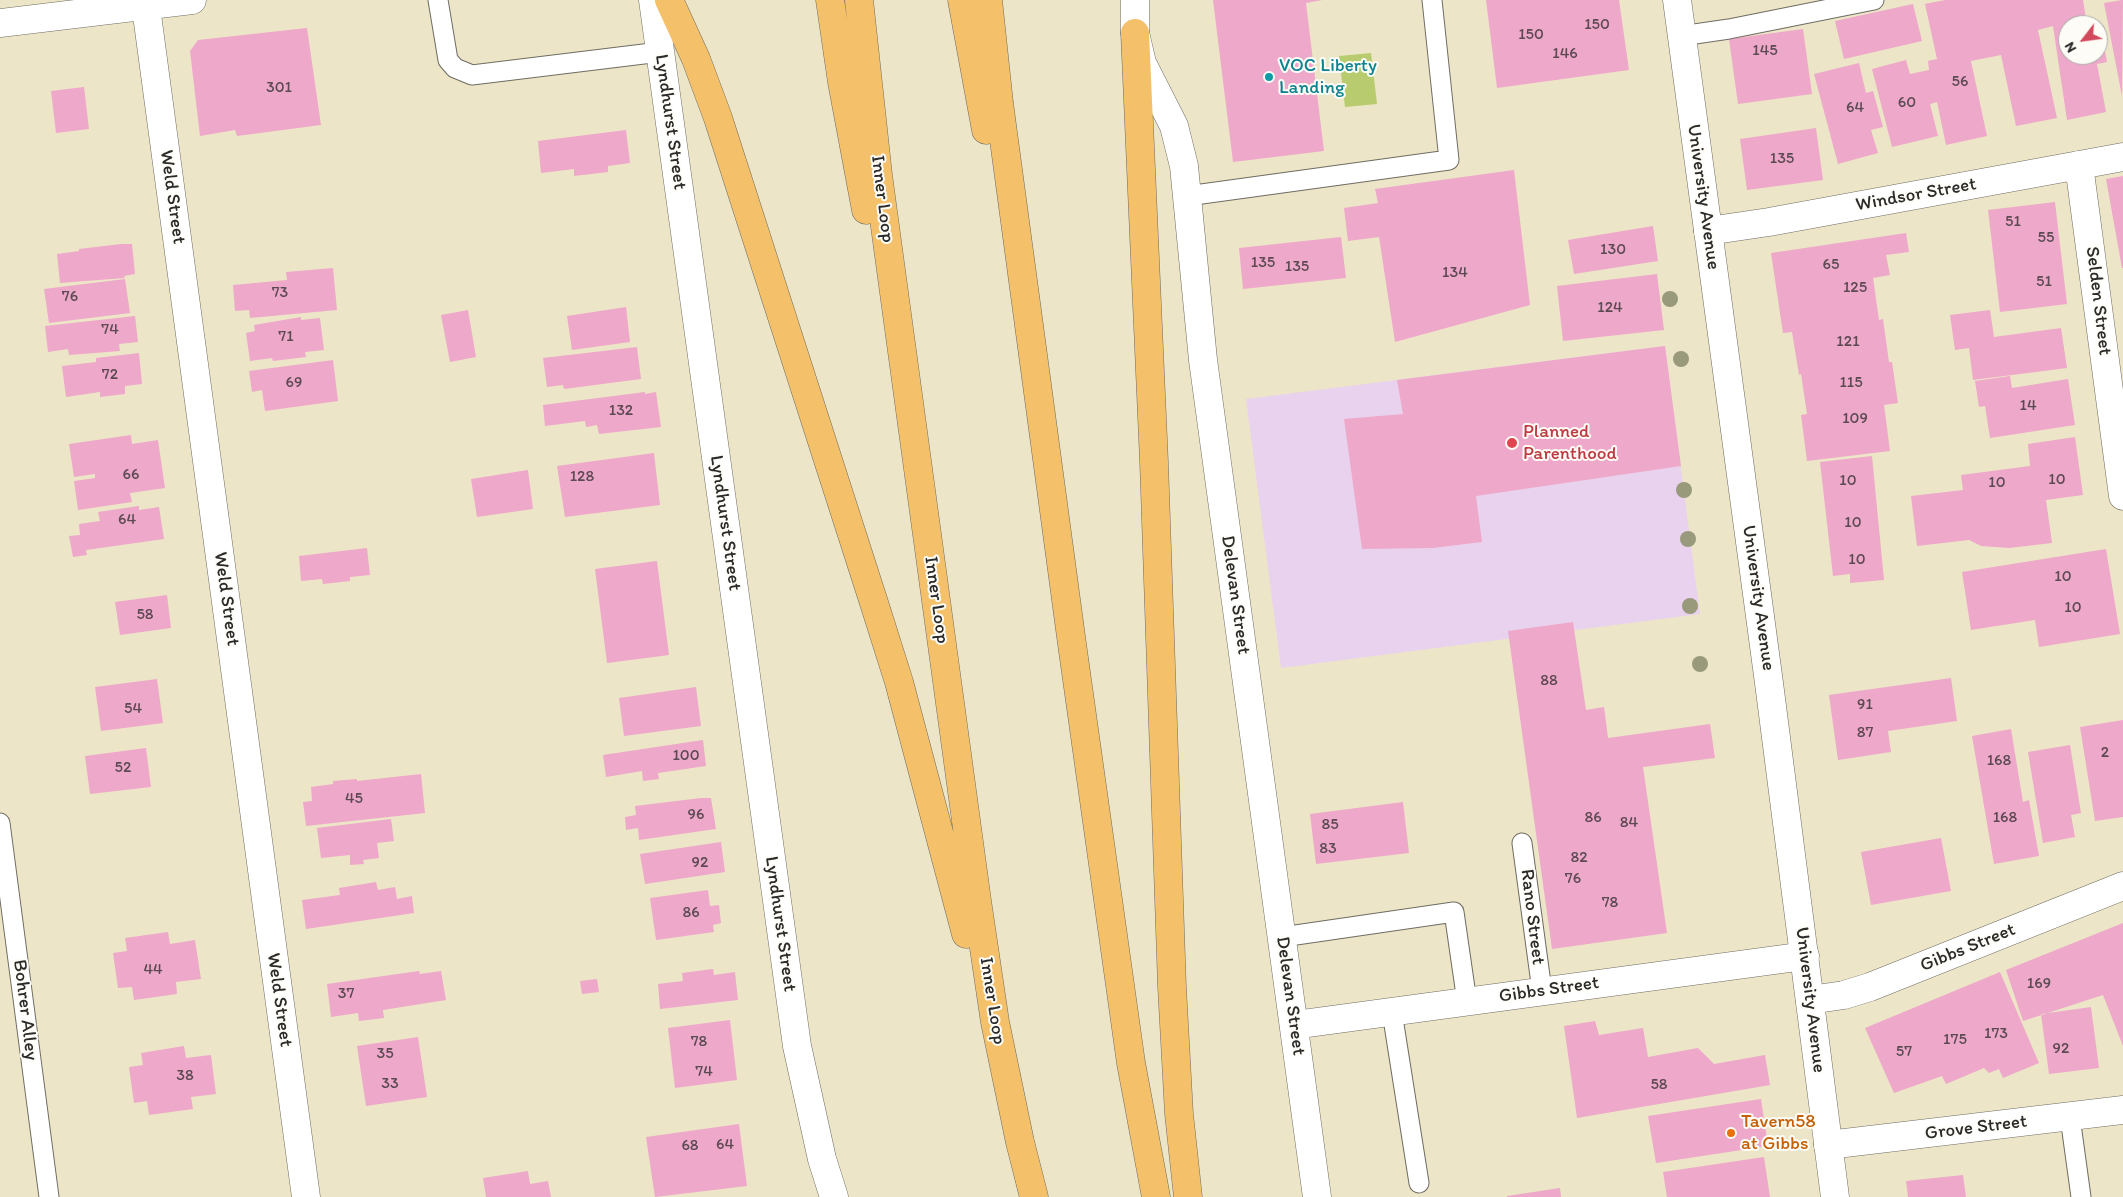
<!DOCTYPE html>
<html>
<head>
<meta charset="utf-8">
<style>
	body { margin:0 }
	#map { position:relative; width:2123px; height:1197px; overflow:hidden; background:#ede5c7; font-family:Itim,sans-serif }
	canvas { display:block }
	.north { position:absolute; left:2058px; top:15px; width:50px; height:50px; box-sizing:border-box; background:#fdfcf7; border:1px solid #a9a8a5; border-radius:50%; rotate:240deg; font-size:14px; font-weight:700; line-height:20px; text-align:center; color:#2b2b2b }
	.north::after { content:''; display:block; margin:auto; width:18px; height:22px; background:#d1495b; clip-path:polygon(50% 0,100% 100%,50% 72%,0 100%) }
</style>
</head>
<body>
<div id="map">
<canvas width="2123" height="1197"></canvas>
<div class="north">N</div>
</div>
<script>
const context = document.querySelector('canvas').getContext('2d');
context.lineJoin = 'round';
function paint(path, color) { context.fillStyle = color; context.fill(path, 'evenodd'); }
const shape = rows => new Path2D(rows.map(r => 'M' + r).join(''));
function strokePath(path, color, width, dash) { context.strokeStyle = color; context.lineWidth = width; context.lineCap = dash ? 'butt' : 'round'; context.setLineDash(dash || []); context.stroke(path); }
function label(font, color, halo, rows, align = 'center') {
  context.font = font + ' Itim,sans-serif'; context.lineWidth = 4; context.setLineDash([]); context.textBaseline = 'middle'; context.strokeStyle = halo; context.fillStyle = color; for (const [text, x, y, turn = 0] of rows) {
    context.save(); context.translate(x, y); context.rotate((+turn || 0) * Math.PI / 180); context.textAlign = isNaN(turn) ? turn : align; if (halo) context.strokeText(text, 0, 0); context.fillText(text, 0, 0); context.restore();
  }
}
const built = shape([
	[1665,346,1700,614,1281,668,1246,399]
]);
const green = shape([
	[1371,53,1377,104,1345,107,1339,56]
]);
const building = shape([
	[1213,0,1322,0,1306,3,1324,151,1233,162],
	[1486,0,1619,0,1629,70,1497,88],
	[1945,0,2083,0,2087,25,2068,25,2068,55,2098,55,2098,31,2101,31,2107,62,2097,64,2106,112,2067,120,2053,26,2038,30,2057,118,2016,126,2001,55,1971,61,1987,136,1946,145,1937,102,1930,104,1938,136,1892,147,1872,69,1906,60,1910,74,1929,70,1928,61,1937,59,1925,4],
	[2122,0,2123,0,2122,96,2104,3],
	[1913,4,1922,41,1844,59,1835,21],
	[307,28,321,125,237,136,235,130,200,136,190,51,198,40],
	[1803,29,1812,94,1738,104,1729,39],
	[1859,63,1866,93,1873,91,1883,127,1871,130,1878,153,1838,164,1814,74],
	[84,87,89,129,56,133,51,91],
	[1816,128,1823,180,1747,190,1740,139],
	[626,130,630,163,608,166,608,172,574,176,574,169,541,173,538,141],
	[1514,170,1530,305,1395,342,1379,237,1348,241,1344,208,1378,203,1375,189],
	[2123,176,2123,268,2122,268,2106,179],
	[2055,202,2067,304,2000,312,1988,210],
	[1653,226,1658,261,1574,274,1568,240],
	[1906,233,1909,252,1886,255,1890,275,1873,278,1879,320,1883,319,1889,362,1892,362,1898,403,1884,405,1890,451,1807,461,1801,415,1807,414,1801,374,1799,375,1792,332,1783,333,1771,253],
	[1341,237,1346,278,1243,289,1239,248],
	[121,244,132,244,135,274,124,276,125,278,60,283,57,254,79,251,79,249],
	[333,268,337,310,250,318,249,310,235,311,233,285,287,280,286,272],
	[1657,274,1664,330,1563,341,1557,286],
	[125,279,130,313,49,323,44,289],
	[626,307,630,342,572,350,567,316],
	[468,310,476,357,450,362,441,315],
	[1990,310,1994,337,2061,328,2067,368,1973,380,1969,348,1955,350,1950,315],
	[135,316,138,342,119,344,120,351,69,355,68,349,48,352,45,326],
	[301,317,301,320,320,318,324,350,305,352,306,357,273,361,272,358,250,361,246,333,255,331,254,325],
	[1665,346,1681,466,1476,496,1482,542,1433,548,1362,549,1344,419,1403,414,1397,380],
	[637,347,641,379,564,389,563,385,547,387,543,358],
	[139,353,142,384,125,386,125,394,100,397,100,392,66,397,62,366,96,362,96,358],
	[333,360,338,401,265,411,262,390,252,392,249,371],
	[2010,376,2012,388,2068,379,2075,425,1990,438,1985,406,1979,407,1975,381],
	[645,392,645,394,656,392,661,427,599,434,597,425,586,427,585,421,545,426,543,405],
	[131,435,132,444,158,440,165,488,130,493,132,502,78,510,74,481,95,478,95,474,74,477,69,444],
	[2075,437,2083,495,2046,500,2052,543,2009,548,1981,546,1969,540,1917,546,1911,496,1963,490,1961,475,2030,466,2028,444],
	[654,453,660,505,565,517,557,466],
	[1872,456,1884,580,1850,583,1850,574,1833,576,1820,462],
	[528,470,533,509,477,517,471,479],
	[139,506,139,510,159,507,164,539,86,550,87,555,73,557,69,536,80,535,79,524,100,521,98,512],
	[367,548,370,575,350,577,350,581,323,584,322,579,301,581,299,556],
	[2106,549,2120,634,2039,647,2035,620,1971,630,1962,572],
	[657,561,669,655,607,663,595,569],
	[167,595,171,628,120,635,115,602],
	[1573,622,1586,710,1604,707,1608,738,1710,724,1715,758,1643,767,1667,933,1552,949,1508,631],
	[1951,678,1957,721,1888,731,1891,752,1838,760,1829,695],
	[157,679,163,723,101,731,95,687],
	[696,687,701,726,624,736,619,698],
	[2123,720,2123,817,2095,821,2080,727],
	[2011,729,2023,802,2029,800,2039,856,1994,864,1972,736],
	[703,740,706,766,658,773,659,779,643,781,642,771,606,777,603,755],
	[2070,745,2081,813,2071,815,2075,837,2043,843,2028,752],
	[146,748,151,787,90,794,85,756],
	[421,774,425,813,306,826,303,802,312,801,311,787,333,784,333,781,357,779,357,781],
	[701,798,711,798,716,829,639,840,638,828,626,830,625,817,636,815,635,806],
	[1403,802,1409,853,1316,864,1310,814],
	[391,819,394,841,377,843,379,858,363,860,364,864,350,865,350,855,321,858,317,828],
	[1941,838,1951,891,1871,905,1861,852],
	[721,842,725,872,645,884,640,854],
	[376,882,378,890,395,887,397,899,412,896,414,913,306,929,302,900,340,895,339,888],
	[708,890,710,906,719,905,721,923,713,925,714,932,656,940,650,898],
	[2123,923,2123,1046,2103,995,2023,1021,2006,970],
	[168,932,170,944,195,940,201,979,176,982,177,994,134,1000,132,987,118,988,113,953,127,951,125,938],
	[713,969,714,975,735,972,738,1000,660,1009,658,984,683,981,682,973],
	[419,971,420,974,441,971,446,1000,383,1010,384,1018,359,1021,358,1013,331,1017,327,984],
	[2000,972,2039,1063,2003,1078,1999,1069,1989,1073,1984,1068,1946,1084,1942,1076,1894,1093,1865,1028],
	[597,979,599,992,582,994,580,981],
	[2091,1007,2099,1068,2049,1074,2041,1014],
	[730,1020,737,1080,675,1088,668,1028],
	[1595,1021,1599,1035,1643,1028,1648,1057,1698,1048,1714,1064,1765,1055,1770,1085,1577,1118,1564,1026],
	[418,1037,427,1097,366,1106,357,1046],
	[184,1046,186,1058,211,1055,216,1094,191,1097,193,1109,149,1115,147,1101,134,1103,129,1067,143,1065,141,1053],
	[1761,1099,1768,1146,1656,1163,1648,1116],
	[739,1124,747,1186,655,1197,646,1137],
	[1764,1157,1770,1197,1667,1197,1663,1172],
	[528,1171,530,1184,548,1181,551,1197,486,1197,483,1178],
	[1963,1175,1966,1197,1908,1197,1906,1181],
	[1560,1188,1561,1197,1507,1197,1507,1196]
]);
const service = shape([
	[438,0,448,60,455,68,472,75,660,52],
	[1681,36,1729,29,1874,0],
	[1187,196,1449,160,1432,0],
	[0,823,49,1197],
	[1522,843,1542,991],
	[1282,937,1454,912,1467,1002],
	[1392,1012,1419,1183],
	[2070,1117,2081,1197]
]);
const minor = shape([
	[145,0,306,1197],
	[2079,165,2123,496],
	[1708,231,1769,222,2123,157],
	[1810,1000,1844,995,1870,987,2123,886],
	[1294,1025,1805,956],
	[1828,1145,2123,1110]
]);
const tertiary = shape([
	[653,0,797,1046,822,1159,834,1197],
	[1135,0,1135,33,1142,63,1174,126,1184,166,1203,360,1317,1197],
	[1677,0,1769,683,1835,1197],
	[0,23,192,0]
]);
const motorway = shape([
	[669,0,696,59,718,118,875,606,899,682,966,934],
	[830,0,842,82,866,210],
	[859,0,878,175,977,901,995,1022,1020,1142,1034,1197],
	[962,0,986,130],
	[988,0,999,103,1072,644,1131,1063,1156,1197],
	[1135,33,1154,462,1172,987,1179,1114,1188,1197]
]);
const trees = [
	[1670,299],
	[1681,359],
	[1684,490],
	[1688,539],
	[1690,606],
	[1700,664]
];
const markers = [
	[1269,77,5,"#0f9aa8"],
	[1512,443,6,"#e0444e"],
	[1731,1133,5,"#e8710a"]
];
const numberNames = [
	["150",1597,25],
	["150",1531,35],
	["145",1765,51],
	["146",1565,54],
	["56",1960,82],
	["301",279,88],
	["60",1907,103],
	["64",1855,108],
	["135",1782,159],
	["51",2013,222],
	["55",2046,238],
	["130",1613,250],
	["135",1263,263],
	["65",1831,265],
	["135",1297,267],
	["134",1455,273],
	["51",2044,282],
	["125",1855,288],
	["73",280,293],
	["76",70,297],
	["124",1610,308],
	["74",110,330],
	["71",286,337],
	["121",1848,342],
	["72",110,375],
	["69",294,383],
	["115",1851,383],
	["14",2028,406],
	["132",621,411],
	["109",1855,419],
	["66",131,475],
	["128",582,477],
	["10",2057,480],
	["10",1848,481],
	["10",1997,483],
	["64",127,520],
	["10",1853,523],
	["10",1857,560],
	["10",2063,577],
	["10",2073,608],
	["58",145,615],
	["88",1549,681],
	["91",1865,705],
	["54",133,709],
	["87",1865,733],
	["2",2105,753],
	["100",686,756],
	["168",1999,761],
	["52",123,768],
	["45",354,799],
	["96",696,815],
	["86",1593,818],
	["168",2005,818],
	["84",1629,823],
	["85",1330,825],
	["83",1328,849],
	["82",1579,858],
	["92",700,863],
	["76",1573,879],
	["78",1610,903],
	["86",691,913],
	["44",153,970],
	["169",2039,984],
	["37",346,994],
	["173",1996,1034],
	["175",1955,1040],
	["78",699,1042],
	["92",2061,1049],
	["57",1904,1052],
	["35",385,1054],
	["74",704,1072],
	["38",185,1076],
	["33",390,1084],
	["58",1659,1085],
	["64",725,1145],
	["68",690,1146]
];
const cultureNames = [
	["VOC Liberty",1279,66],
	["Landing",1279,88]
];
const streetNames = [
	["Lyndhurst Street",670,122,82],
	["Windsor Street",1916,195,-10],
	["Weld Street",172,197,82],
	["University Avenue",1703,197,82],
	["Inner Loop",882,199,83],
	["Selden Street",2098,301,83],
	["Lyndhurst Street",725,523,82],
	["Delevan Street",1235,595,82],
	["University Avenue",1758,598,82],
	["Weld Street",226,599,82],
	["Inner Loop",936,600,82],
	["Rano Street",1532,917,83],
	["Lyndhurst Street",780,924,82],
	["Gibbs Street",1968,948,-22],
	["Gibbs Street",1549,990,-8],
	["Delevan Street",1290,996,82],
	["Weld Street",279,1000,82],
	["University Avenue",1810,1000,83],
	["Inner Loop",992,1001,81],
	["Bohrer Alley",25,1010,83],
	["Grove Street",1976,1128,-7]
];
const healthNames = [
	["Planned",1523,432],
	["Parenthood",1523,454]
];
const foodNames = [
	["Tavern58",1741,1122],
	["at Gibbs",1741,1144]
];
paint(built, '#e9d2ed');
paint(green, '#b8cb6e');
paint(building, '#eea8ca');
strokePath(service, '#6f6c62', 21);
strokePath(minor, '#6f6c62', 29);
strokePath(tertiary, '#6f6c62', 29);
strokePath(motorway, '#6f6c62', 29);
strokePath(service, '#fff', 19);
strokePath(minor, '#fff', 28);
strokePath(tertiary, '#fff', 28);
strokePath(motorway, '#f4c16a', 28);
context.fillStyle = '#99997c';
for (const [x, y] of trees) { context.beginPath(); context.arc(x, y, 8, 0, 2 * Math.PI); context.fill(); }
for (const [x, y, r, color] of markers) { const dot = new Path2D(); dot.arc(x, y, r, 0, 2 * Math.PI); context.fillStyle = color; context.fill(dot); strokePath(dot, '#fdfcf7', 2); }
label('16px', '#5c4a53', null, numberNames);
label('19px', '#0d838f', '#fdfcf7', cultureNames, 'left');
label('19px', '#2b2b2b', '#fdfcf7', streetNames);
label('19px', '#be3a42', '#fdfcf7', healthNames, 'left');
label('19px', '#c56008', '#fdfcf7', foodNames, 'left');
</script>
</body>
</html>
